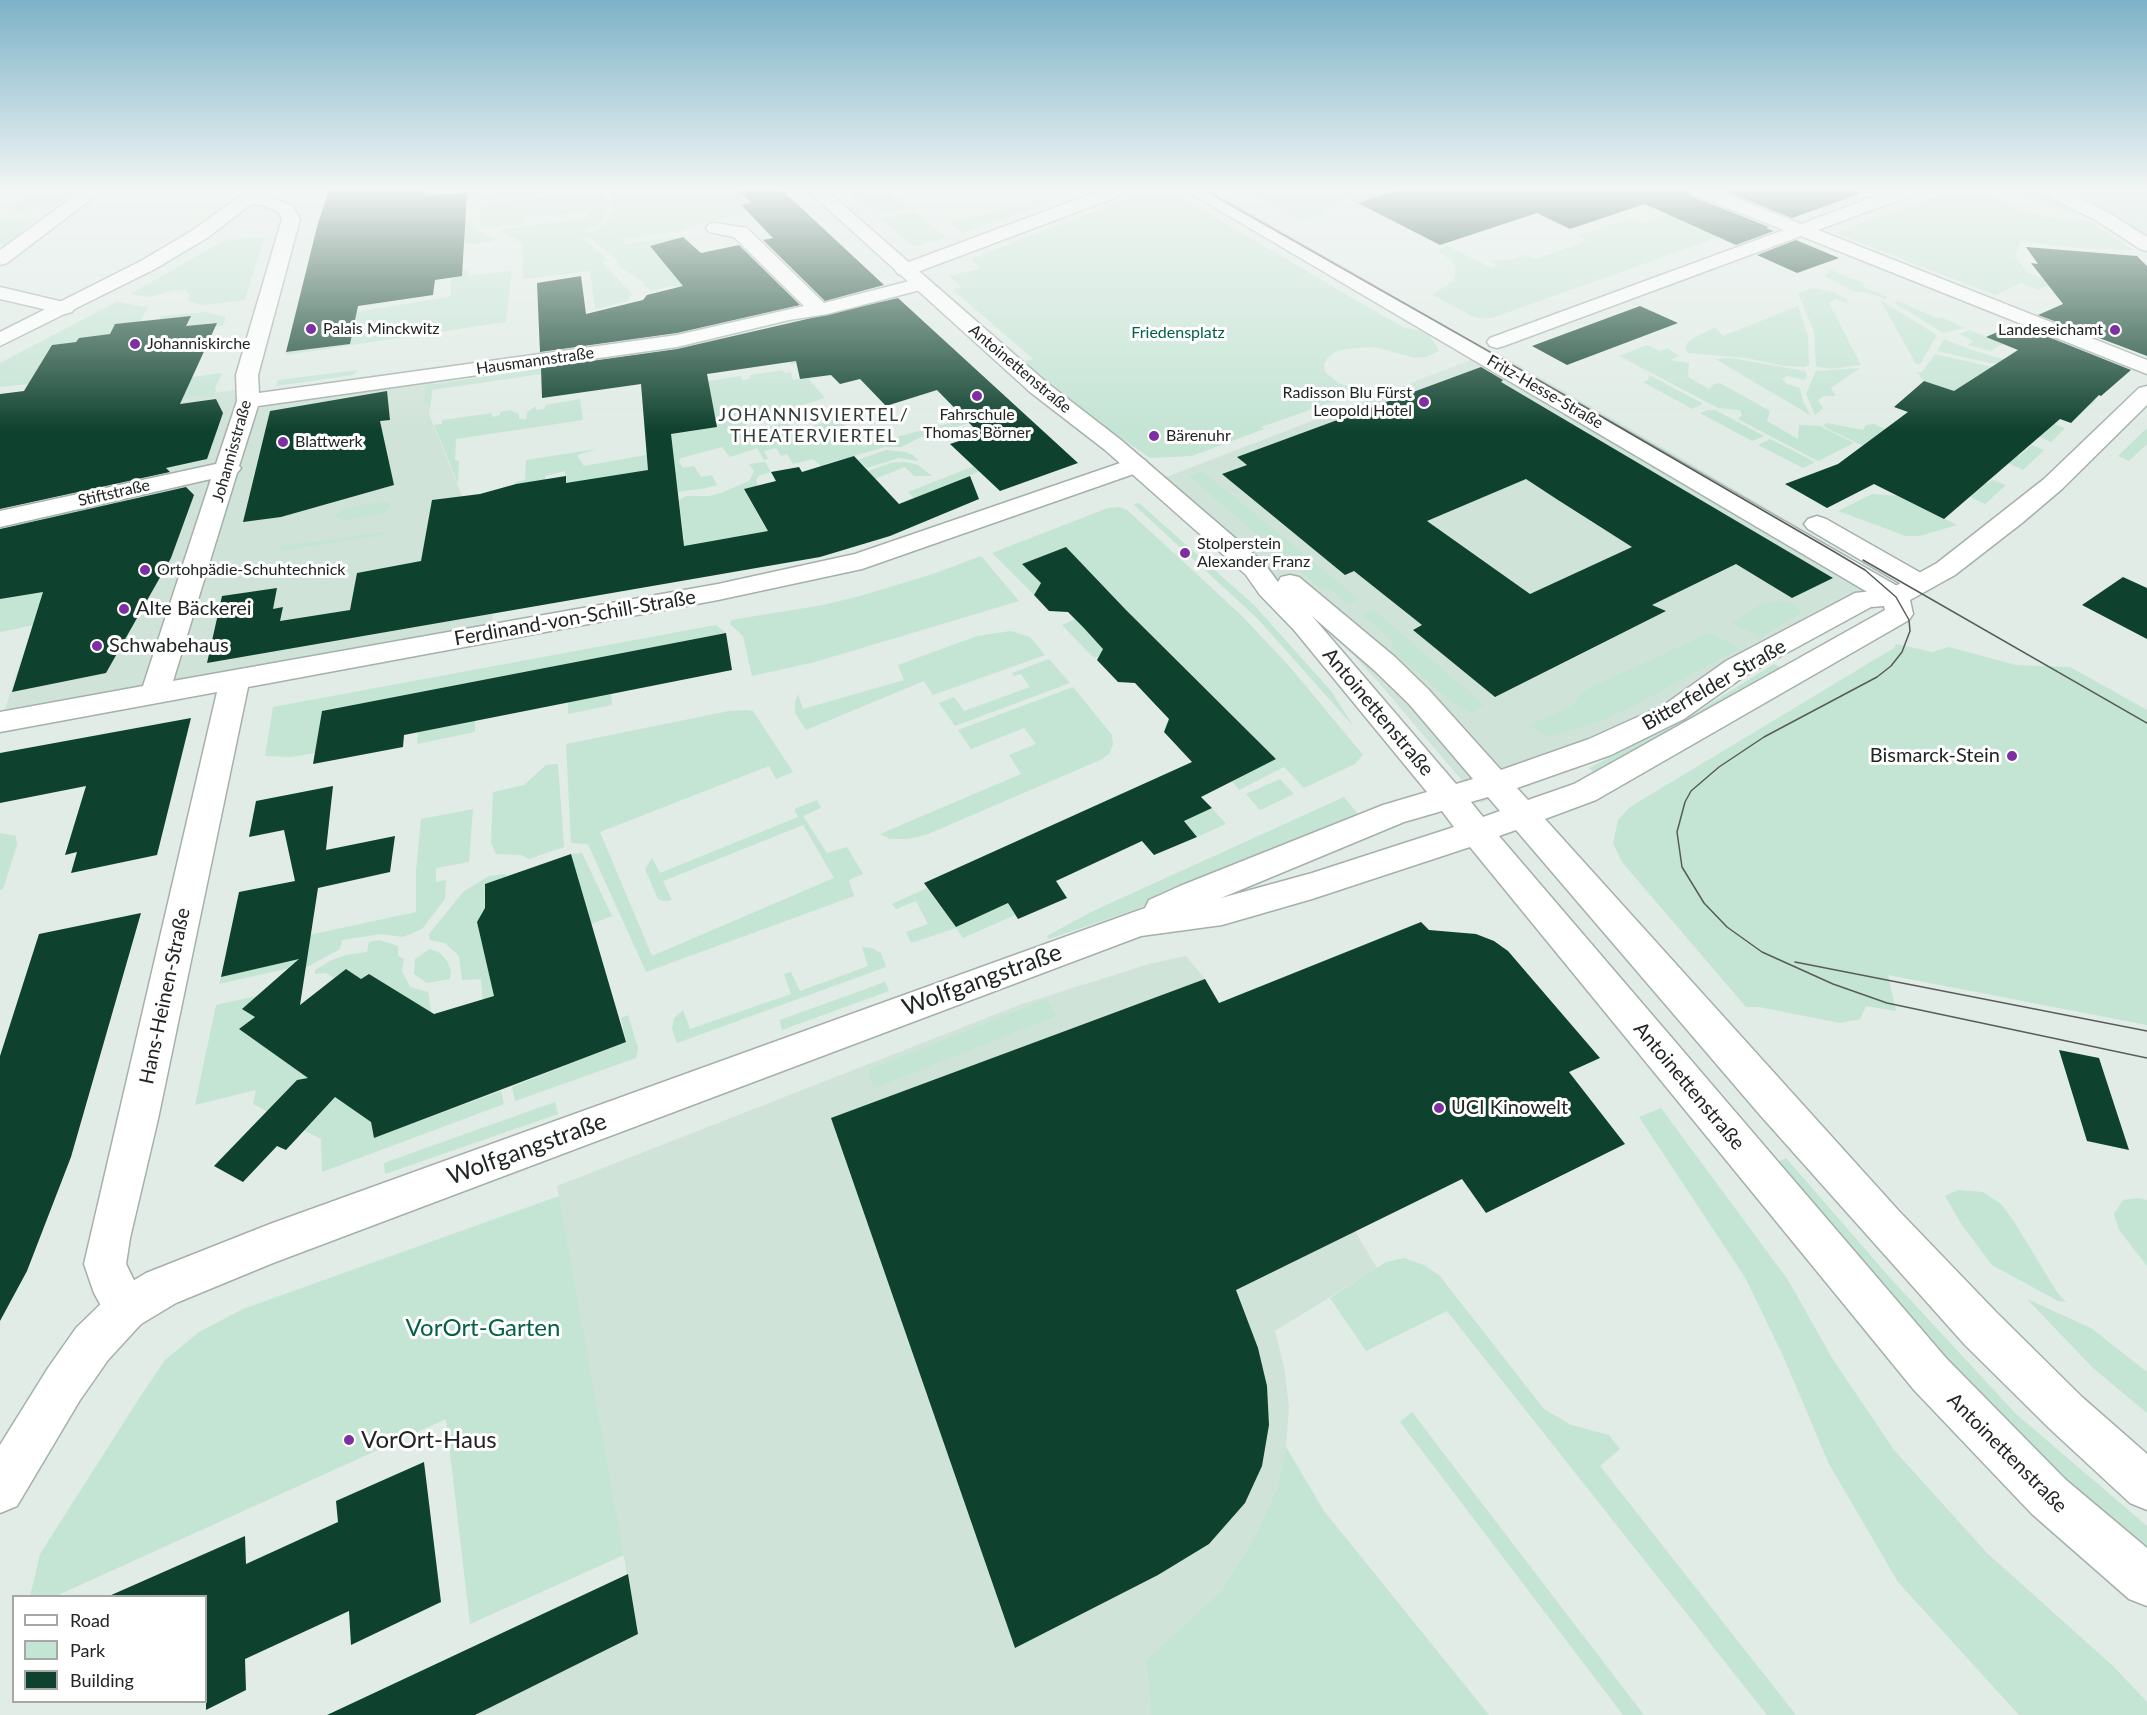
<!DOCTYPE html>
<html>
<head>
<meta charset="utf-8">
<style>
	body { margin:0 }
	#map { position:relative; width:2147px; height:1715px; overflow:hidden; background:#e1ece6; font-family:Lato,sans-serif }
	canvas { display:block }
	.legend { position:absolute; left:12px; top:1595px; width:195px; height:108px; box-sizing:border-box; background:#fff; border:2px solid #a6a8a7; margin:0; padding:8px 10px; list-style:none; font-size:18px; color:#212523 }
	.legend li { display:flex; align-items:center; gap:12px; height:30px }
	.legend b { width:30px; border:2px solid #a6a8a7 }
</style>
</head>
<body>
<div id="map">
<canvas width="2147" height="1715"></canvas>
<ul class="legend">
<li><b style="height:8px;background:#fff"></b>Road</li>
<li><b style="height:16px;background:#c4e4d4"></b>Park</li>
<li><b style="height:16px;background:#0f422e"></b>Building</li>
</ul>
</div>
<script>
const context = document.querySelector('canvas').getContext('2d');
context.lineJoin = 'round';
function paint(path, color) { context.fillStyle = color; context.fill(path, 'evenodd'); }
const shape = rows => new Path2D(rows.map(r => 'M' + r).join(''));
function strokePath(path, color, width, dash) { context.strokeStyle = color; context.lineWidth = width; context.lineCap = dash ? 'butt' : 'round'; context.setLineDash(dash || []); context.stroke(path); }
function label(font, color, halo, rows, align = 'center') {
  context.font = font + ' Lato,sans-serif'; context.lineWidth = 6; context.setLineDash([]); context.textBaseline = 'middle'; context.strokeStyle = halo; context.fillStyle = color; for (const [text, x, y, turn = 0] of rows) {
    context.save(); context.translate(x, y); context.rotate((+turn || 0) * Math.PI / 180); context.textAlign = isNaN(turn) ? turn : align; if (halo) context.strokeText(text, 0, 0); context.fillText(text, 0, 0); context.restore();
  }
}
const built = shape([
	[2072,190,2147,190,2147,237,2130,226],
	[1494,351,1681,458,1901,587,1628,747,1546,775,1481,803,1380,684,1331,631,1161,479],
	[435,377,429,414,462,496,493,613,490,636,0,724,33,625,0,632,0,594,21,531,24,509,71,499,112,405,253,388,251,402],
	[1186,956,1205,979,1377,1268,1275,1331,1284,1366,1289,1407,1286,1447,1277,1488,1256,1534,1222,1590,1146,1660,1151,1715,475,1715,638,1634,557,1186,1022,1004,1149,964]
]);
const green = shape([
	[32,190,75,190,50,209,9,211],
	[427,190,439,190,439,193,476,190,577,190,475,202,474,199,467,200,467,193,424,195],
	[609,190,739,190,751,203,741,205,747,212,674,232,623,239,624,244,675,237,676,239,650,246,683,285,681,287,672,286,651,291,643,284,645,283,615,264,619,262,589,237,581,236,608,260,602,262,633,295,628,297,631,300,595,309,590,271,523,279,522,244,519,240,500,232,503,229,582,219,589,216,588,212,524,217,524,224,492,228,482,227,480,219,480,206,486,204,573,192,603,192,606,195,608,212,598,226,585,231,589,232,605,224,611,214,613,207],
	[846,190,887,190,908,207,876,215],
	[1248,190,1398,190,1357,203,1349,199,1321,207,1329,212,1300,220],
	[1954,190,1977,190,2022,211,2051,218,2089,221,2133,250,2087,249,2021,241,2015,255,2026,272,2109,305,2103,308,2046,286,2038,290,2021,283,1995,295,1835,233],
	[2016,190,2033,190,2081,215,2063,212],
	[1171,191,1354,299,1405,328,1419,330,1430,336,1439,351,1427,357,1415,358,1374,347,1346,349,1335,352,1327,358,1324,365,1325,372,1340,384,1364,391,1261,427,1264,429,1192,456,1150,458,1100,423,1022,362,1033,359,953,290,962,287,949,276,981,268,971,259,1144,192],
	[1041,200,1048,203,963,233,949,222,1016,208],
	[1684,208,1722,236,1492,318,1476,318,1432,295,1454,280,1456,271,1455,265,1438,250,1448,246,1492,268,1498,265,1490,261,1514,259,1524,255,1535,259,1587,241,1577,235,1632,218,1643,223],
	[914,212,947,238,913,246,881,219],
	[38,218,7,246,0,245,0,220],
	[472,220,474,228,497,240,479,244,459,243,465,221],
	[265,236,245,300,203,305,188,301,190,294,183,290,175,290,150,297,130,294,223,241],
	[468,269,468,276,512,271,506,322,286,355,286,352,350,344,351,338,332,316,448,297,451,295,451,276,435,273],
	[1831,270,1864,283,1863,287,1888,297,1885,299,1866,292,1856,292,1824,276],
	[1812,288,1831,291,1847,299,1848,304,1835,299,1829,303,1861,365,1828,369,1816,366,1814,332,1798,293],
	[1880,300,1937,335,1920,364,1916,364],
	[1898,301,1939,319,1941,317,1965,328,1943,333,1894,303],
	[116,302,148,307,140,322,115,324,110,334,79,338,76,342,52,345,43,360,136,384,222,373,215,388,216,391,212,397,195,396,175,401,48,382,0,387,0,363],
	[1798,306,1808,336,1809,365,1805,367,1784,366,1746,358,1688,353,1685,348,1687,343,1695,337,1715,327,1723,336],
	[206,312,226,317,223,326,215,327,216,323,186,326,159,320,161,316],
	[1970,330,2003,344,1990,351,1968,345,1973,341,1959,334],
	[1944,339,1972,350,2023,365,1989,363,1937,351],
	[1647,345,1660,351,1668,348,1679,356,1670,360,1689,363,1688,377,1709,389,1714,384,1720,383,1770,411,1767,421,1798,439,1799,425,1820,426,1854,443,1818,461,1738,419,1742,415,1740,410,1718,408,1619,356],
	[1935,354,1988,366,2040,369,2044,382,2096,401,2088,407,2019,381,1998,403,2065,428,2051,442,2039,437,2050,427,1924,381,1917,372,1922,372],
	[1731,358,1805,371,1807,374,1805,380,1787,376,1782,379,1787,384,1800,388,1803,401,1810,415,1715,359],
	[811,359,812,375,809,379,825,398,745,423,752,432,787,422,794,432,838,418,863,446,972,417,976,421,921,437,901,447,885,447,825,464,828,472,813,459,793,464,787,454,781,456,776,448,764,451,768,459,764,460,757,448,730,457,722,447,681,458,679,462,683,468,694,466,701,477,712,475,717,485,706,488,678,492,676,480,566,483,565,471,545,476,545,496,516,484,515,482,525,480,526,460,597,449,577,455,584,466,657,453,655,437,717,427,707,381,741,376,742,380,750,379,750,375,783,370,784,373,791,372,793,380,808,378,798,363,791,364,790,362],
	[599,360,610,364,432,390,430,406,424,403,426,385],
	[1860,368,1831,388,1836,396,1824,396,1818,400,1823,408,1815,415,1806,394,1816,371],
	[358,370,353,375,276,386,278,380],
	[1649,375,1702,403,1702,404,1692,409,1687,406,1643,382,1648,380],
	[580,399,583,420,456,439,455,460,459,461,458,484,434,425,442,424,442,420,492,413,492,417,500,415,500,412,510,410,519,414,519,419,526,419,527,412,536,406,536,410,545,409,545,405],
	[1708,410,1715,410,1764,436,1752,441,1700,413],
	[1827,423,1863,430,1866,425,1874,424,1885,429,1874,438,1988,483,1993,480,2006,485,1985,504,1828,429,1823,425],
	[2147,428,2147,444,2129,461,2118,456],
	[1770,439,1815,462,1803,468,1758,445],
	[2032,445,2044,450,2023,470,2002,460,2011,453,2019,456],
	[886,450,905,452,913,455,918,461,899,458,867,468,858,460],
	[765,462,771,472,760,475,756,480,758,486,744,490,764,525,773,524,776,530,670,548,670,543,684,540,679,500,686,496,709,496,721,493,749,481,754,471,749,464],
	[906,462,918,465,932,476,914,476,905,467,854,487,868,471,891,463],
	[977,465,983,470,914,498,908,492],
	[1202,471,1271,527,1359,599,1348,604,1333,591,1320,588,1189,476],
	[1872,494,1899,496,1957,525,1920,536,1906,536,1838,511],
	[388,502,391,507,383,513,347,520,334,517,344,509,372,503],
	[1139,503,1254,605,1331,691,1354,727,1257,618,1133,504],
	[1119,507,1127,510,1240,614,1290,667,1363,755,1355,764,1304,788,1284,767,1239,790,1232,781,1276,759,1126,610,1066,547,1022,564,1041,583,1034,595,992,553,1108,508],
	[384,532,383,535,280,551,280,546],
	[981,556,1019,601,815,662,752,676,743,636,730,624,731,620,823,605,860,596,933,574],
	[42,571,44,608,33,625,0,632,0,599,29,594],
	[1782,601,1796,605,1801,613,1761,637,1731,623,1762,604],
	[1374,610,1484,705,1470,713,1451,701,1392,651,1393,641,1362,615],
	[1076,619,1103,648,1099,656,1094,658,1062,625],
	[716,625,726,633,322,711,315,753,291,757,265,756,273,707],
	[1011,631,1030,637,1045,655,933,695,924,681,806,730,795,713,795,702,798,694,803,709,904,680,898,665,977,636],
	[1709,633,1740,648,1633,706,1603,720,1550,737,1528,726,1574,705,1581,692],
	[1896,644,1932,652,1949,647,2016,665,2070,667,2147,710,2147,1025,1888,975,1896,1011,1866,1006,1860,1019,1840,1023,1759,1007,1746,1007,1622,862,1613,843,1618,820,1630,807,1894,648],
	[1049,659,1070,683,955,726,939,703,954,697,964,711,1030,687,1021,674,1014,676,1012,673],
	[1774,664,1785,669,1598,776,1589,768,1690,716],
	[1073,687,1112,735,1113,744,1109,754,1100,760,926,835,907,839,890,839,880,834,1021,774,1009,755,1036,744,1024,728,971,749,958,730],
	[611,693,612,705,568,714,568,702],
	[746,710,753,711,793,772,776,779,769,766,600,832,652,956,834,878,803,825,663,881,672,900,663,901,658,899,645,869,652,858,660,873,798,817,794,809,817,800,821,808,803,816,827,853,847,847,863,874,849,880,854,896,646,972,588,844,571,843,566,744,729,711],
	[475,720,475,732,417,744,418,732],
	[558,764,564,847,529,859,521,855,496,854,491,843,493,792,524,785,546,765],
	[1280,779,1294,794,1260,810,1246,794],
	[1344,797,1359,815,1134,910,1049,939,1047,936,1093,911],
	[1212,808,1226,824,1197,837,1184,821],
	[473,809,469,862,436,868,436,882,446,880,445,899,422,929,403,937,381,934,342,940,340,949,307,967,294,970,294,967,219,984,221,977,306,957,309,935,416,912,416,872,421,819],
	[0,833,16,836,17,845,3,889,0,890],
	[582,853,612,916,591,924,571,854],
	[505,874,507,876,485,884,484,902,486,913,481,915,477,922,489,973,504,996,483,1004,481,979,462,980,459,956,445,943,430,940,429,934,464,891,489,876],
	[927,888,956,927,1008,903,1015,915,963,938,956,928,911,943,906,932,928,924,916,901,896,909,892,904],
	[379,940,398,946,398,956,404,959,402,971,410,987,428,992,433,1022,422,1007,369,974,361,979,346,969,335,978,326,973,315,974,315,970,332,960,346,955,367,952,369,942],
	[862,947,872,948,881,953,886,967,677,1043,672,1029,674,1018,683,1010,690,1029,791,994,784,974,791,972,800,991,868,966],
	[430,949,440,953,447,961,451,971,450,979,427,983,414,974,415,959],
	[885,982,889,991,782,1030,780,1020],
	[257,996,255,1017,239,1029,371,1122,374,1138,501,1091,504,1104,322,1172,321,1139,253,1104,256,1090,195,1105,216,1005],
	[1047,999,1056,1016,874,1088,868,1070],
	[628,1015,638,1048,636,1058,515,1101,512,1087,626,1042,621,1018],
	[555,1102,558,1114,385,1174,384,1163],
	[1661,1108,1788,1280,1832,1358,1894,1450,1987,1553,2114,1667,2147,1702,2147,1715,2019,1715,1898,1582,1829,1464,1784,1358,1746,1279,1639,1117],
	[1786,1158,1891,1279,2016,1414,2147,1526,2147,1549,2072,1487,1937,1349,1776,1163],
	[1958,1190,1983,1192,2001,1204,2013,1220,2057,1292,2066,1302,2058,1301,1992,1265,1962,1225,1945,1196],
	[559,1196,624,1555,470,1624,446,1419,56,1596,30,1596,40,1554,140,1397,165,1360,199,1332,243,1309],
	[2138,1198,2147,1200,2147,1266,2119,1230,2114,1214,2123,1200],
	[1404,1258,1424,1265,1439,1275,1544,1409,1571,1425,1609,1435,1620,1449,1600,1466,1796,1715,1767,1715,1447,1311,1366,1351,1330,1298,1386,1262],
	[2027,1299,2091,1328,2147,1372,2147,1413,2093,1368],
	[1412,1412,1644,1715,1623,1715,1400,1422],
	[1286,1447,1324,1511,1489,1715,1151,1715,1146,1660,1222,1590,1256,1534,1277,1488]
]);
const building = shape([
	[329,190,427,190,424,195,467,193,462,276,435,280,433,295,358,306,350,344,286,352,318,223],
	[739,190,782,190,884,285,825,301,763,240,773,238,741,205,751,203],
	[1398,190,1688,190,1691,196,1769,227,1766,228,1774,231,1736,245,1645,204,1570,229,1537,213,1440,245,1358,203],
	[1722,190,1858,190,1859,194,1792,218],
	[683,237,701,253,739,245,800,305,677,333,540,352,537,283,581,276,586,314,643,300,647,295,683,286,650,246],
	[1796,240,1839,258,1797,273,1757,255],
	[2026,247,2137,256,2147,266,2147,356,2038,315,2063,304,2031,263,2038,264],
	[898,298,1078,463,1000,491,950,444,980,434,937,390,886,406,860,379,840,384,831,375,800,379,796,361,707,374,717,427,671,434,684,546,768,531,744,489,776,481,771,472,799,467,802,472,854,456,899,504,970,476,979,499,890,536,820,557,207,663,222,596,277,588,273,609,283,607,280,621,350,610,357,573,421,561,432,500,480,494,516,484,566,476,566,483,648,470,641,384,542,398,541,368,677,349],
	[1640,306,1678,323,1567,365,1532,346],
	[191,316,186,326,217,323,180,404,216,399,223,413,207,459,166,468,170,472,0,509,0,394,24,391,52,345,76,342,79,338,110,334,115,324],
	[2016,324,2131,370,2101,396,2099,395,2071,423,2060,419,1944,519,1874,484,1827,508,1785,484,1838,464,1908,412,1894,407,1924,381,1954,391,2018,350,1986,337],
	[1481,367,1503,380,1501,382,1833,578,1792,598,1736,564,1652,605,1666,611,1495,697,1413,630,1422,625,1354,571,1345,575,1222,474,1247,465,1237,457],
	[1526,479,1558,500,1632,547,1530,594,1427,521],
	[387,391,390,420,380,421,394,485,281,517,243,522,270,411],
	[186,487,194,495,171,558,106,673,12,692,43,592,0,599,0,529],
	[1066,547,1126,610,1276,759,1201,797,1212,808,1184,821,1197,837,1154,855,1142,841,1056,881,1067,898,1018,919,1008,903,956,927,924,883,1192,762,1164,732,1169,719,1151,700,1135,683,1118,682,1097,660,1103,649,1083,627,1068,612,1049,611,1034,595,1041,583,1022,564],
	[2123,577,2147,588,2147,639,2082,605],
	[726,633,732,670,404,735,403,747,313,764,322,711],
	[191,718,157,855,71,873,77,852,65,855,86,786,0,803,0,753],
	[333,786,326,850,395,836,390,872,318,888,300,1005,346,969,361,979,369,974,434,1014,494,996,477,922,485,908,485,884,571,854,626,1042,374,1138,371,1122,335,1097,286,1150,277,1146,243,1182,214,1166,297,1080,308,1078,239,1029,255,1017,242,1009,299,959,221,977,239,892,295,881,284,830,249,837,256,801],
	[141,913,71,1157,27,1271,0,1321,0,1056,39,934],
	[1421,922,1429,930,1476,934,1494,941,1508,951,1600,1058,1569,1072,1625,1144,1486,1213,1462,1179,1236,1290,1258,1348,1267,1386,1269,1425,1262,1466,1245,1503,1209,1544,1158,1575,1015,1648,831,1118,1205,979,1219,1003],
	[2059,1050,2099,1058,2129,1150,2087,1141],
	[424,1462,441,1602,351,1645,349,1611,245,1659,246,1690,206,1710,206,1596,109,1596,245,1536,246,1564,338,1522,336,1501],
	[628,1574,638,1634,475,1715,327,1715]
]);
const street = shape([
	[83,190,103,190,7,263,0,265,0,250,83,190],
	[1102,190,1127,190,1125,194,912,274,898,274,895,270,898,266,1102,190],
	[1185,190,1206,190,1906,591,1909,597,1906,603,1896,605,1886,603,1185,190],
	[1690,190,1715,190,1801,224,1892,190,1917,190,1915,194,1818,230,2147,360,2147,374,1801,236,1504,346,1497,348,1490,346,1487,342,1490,338,1784,230,1692,194,1690,190],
	[250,195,263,195,292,205,300,219,258,375,259,393,677,335,804,306,734,237,709,232,706,228,709,224,715,223,747,228,824,303,921,278,928,280,931,284,928,288,827,314,789,320,677,347,258,406,239,466,241,468,237,473,173,681,718,584,855,554,1129,460,1137,458,1145,460,1149,465,1145,470,862,569,718,600,248,687,158,1119,130,1238,126,1264,148,1309,141,1324,126,1331,111,1324,94,1293,84,1264,217,692,0,732,0,712,143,686,211,479,0,527,0,511,216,464,237,401,236,375,282,219,279,212,261,205,244,204,241,200,244,196,250,195],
	[0,287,72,304,75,308,72,312,65,314,0,299,0,287],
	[1817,516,1826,519,1928,577,1932,583,1928,589,1919,591,1910,589,1808,529,1804,524,1808,519,1817,516]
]);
const secondary = shape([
	[249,190,269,190,207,238,155,269,0,346,0,332,141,261,193,230,249,190],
	[807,190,826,190,1046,382,1121,440,1264,563,1278,582,1281,577,1290,575,1299,577,1395,657,1429,690,1501,770,1589,739,1664,705,1726,661,1855,593,1890,589,1937,563,2044,479,2139,388,2147,386,2147,405,2062,489,2022,523,1955,575,1910,600,1913,614,1909,620,1596,800,1545,819,1898,1210,1997,1313,2082,1397,2147,1454,2147,1510,2130,1503,2050,1429,1965,1345,1760,1115,1516,830,1499,836,1946,1358,2066,1480,2147,1548,2147,1606,2129,1599,2032,1514,1914,1390,1470,847,1312,899,1222,925,1141,936,273,1263,176,1303,141,1324,108,1360,80,1400,17,1506,0,1513,0,1445,48,1368,76,1328,111,1294,146,1273,270,1224,1145,908,1149,900,1180,886,1383,805,1427,792,1294,630,1260,595,1246,575,1105,450,1030,392,807,190],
	[1884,606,1885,610,1574,784,1528,800,1517,788,1611,755,1684,719,1746,675,1871,607,1884,606],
	[1312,616,1375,671,1409,704,1473,779,1456,784,1312,616],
	[1488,797,1500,811,1483,817,1471,802,1488,797],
	[1442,811,1454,827,1312,873,1221,898,1404,822,1442,811],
	[2042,190,2064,190,2109,213,2147,237,2147,251,2140,249,2097,221,2044,194,2042,190]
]);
const tram = shape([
	[1204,190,1483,348,1833,551,1865,570,1896,597,1909,620,1910,631,1902,652,1891,666,1877,677,1764,737,1719,767,1691,791,1685,802,1677,832,1682,867,1704,903,1727,927,1762,952,1833,984,1887,1003,2147,1058],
	[1863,560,2147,723],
	[1795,962,2147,1031]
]);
const markers = [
	[311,329,6,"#7d30a1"],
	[2115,330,6,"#7d30a1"],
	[135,344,6,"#7d30a1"],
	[977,396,6,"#7d30a1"],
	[1424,402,6,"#7d30a1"],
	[1154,436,6,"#7d30a1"],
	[283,442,6,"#7d30a1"],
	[1185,553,6,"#7d30a1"],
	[145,570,6,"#7d30a1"],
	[124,609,6,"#7d30a1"],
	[97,646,6,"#7d30a1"],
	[2012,756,6,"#7d30a1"],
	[1439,1108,6,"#7d30a1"],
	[349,1440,6,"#7d30a1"]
];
const farPoinames = [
	["Palais Minckwitz",323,329],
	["Landeseichamt",2103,330,"right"],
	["Johanniskirche",147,344],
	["Radisson Blu Fürst",1412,393,"right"],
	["Leopold Hotel",1412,411,"right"],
	["Fahrschule",977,415,"center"],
	["Thomas Börner",977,433,"center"],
	["Bärenuhr",1166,436],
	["Blattwerk",295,442],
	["Stolperstein",1197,544],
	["Alexander Franz",1197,562],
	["Ortohpädie-Schuhtechnick",157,570]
];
const farParknames = [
	["Friedensplatz",1178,333]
];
const farStreetnames = [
	["Hausmannstraße",535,361,-8],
	["Antoinettenstraße",1020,369,40],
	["Fritz-Hesse-Straße",1545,392,30],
	["Johannisstraße",232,451,-74],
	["Stiftstraße",114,493,-13]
];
const farNeighbourhoodnames = [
	["JOHANNISVIERTEL/",814,415],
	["THEATERVIERTEL",814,436]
];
const poiNames = [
	["Alte Bäckerei",136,609],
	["Schwabehaus",109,646],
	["Bismarck-Stein",2000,756,"right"],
	["UCI Kinowelt",1451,1108]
];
const streetNames = [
	["Ferdinand-von-Schill-Straße",575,618,-10],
	["Bitterfelder Straße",1714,685,-30],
	["Antoinettenstraße",1378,712,50],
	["Hans-Heinen-Straße",165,996,-78],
	["Antoinettenstraße",1689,1086,50],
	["Antoinettenstraße",2007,1453,45]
];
const nearStreetnames = [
	["Wolfgangstraße",982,980,-20],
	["Wolfgangstraße",527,1149,-20]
];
const nearParknames = [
	["VorOrt-Garten",483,1328]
];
const nearPoinames = [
	["VorOrt-Haus",361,1440]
];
paint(built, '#d0e3d9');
paint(green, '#c4e4d4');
paint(building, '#0f422e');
strokePath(street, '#a5b0aa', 3);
strokePath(secondary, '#a5b0aa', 3);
paint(street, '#fff');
paint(secondary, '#fff');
strokePath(tram, '#575c59', 1.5);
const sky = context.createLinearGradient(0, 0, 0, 430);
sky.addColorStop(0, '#7db2c8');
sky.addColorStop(0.44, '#f2f6f4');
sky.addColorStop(1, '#f2f6f400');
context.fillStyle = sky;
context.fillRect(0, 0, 2147, 430);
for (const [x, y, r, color] of markers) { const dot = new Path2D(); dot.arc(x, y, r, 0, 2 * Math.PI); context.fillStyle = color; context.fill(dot); strokePath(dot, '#fff', 2); }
label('16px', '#212523', '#fff', farPoinames, 'left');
label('16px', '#036243', '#fff', farParknames);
label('16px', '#212523', '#fff', farStreetnames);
context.letterSpacing = '1.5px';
label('18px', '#323b36', '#fff', farNeighbourhoodnames);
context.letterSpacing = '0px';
label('20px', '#212523', '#fff', poiNames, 'left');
label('20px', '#212523', '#fff', streetNames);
label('24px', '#212523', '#fff', nearStreetnames);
label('24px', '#036243', '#fff', nearParknames);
label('24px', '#212523', '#fff', nearPoinames, 'left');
</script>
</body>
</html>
